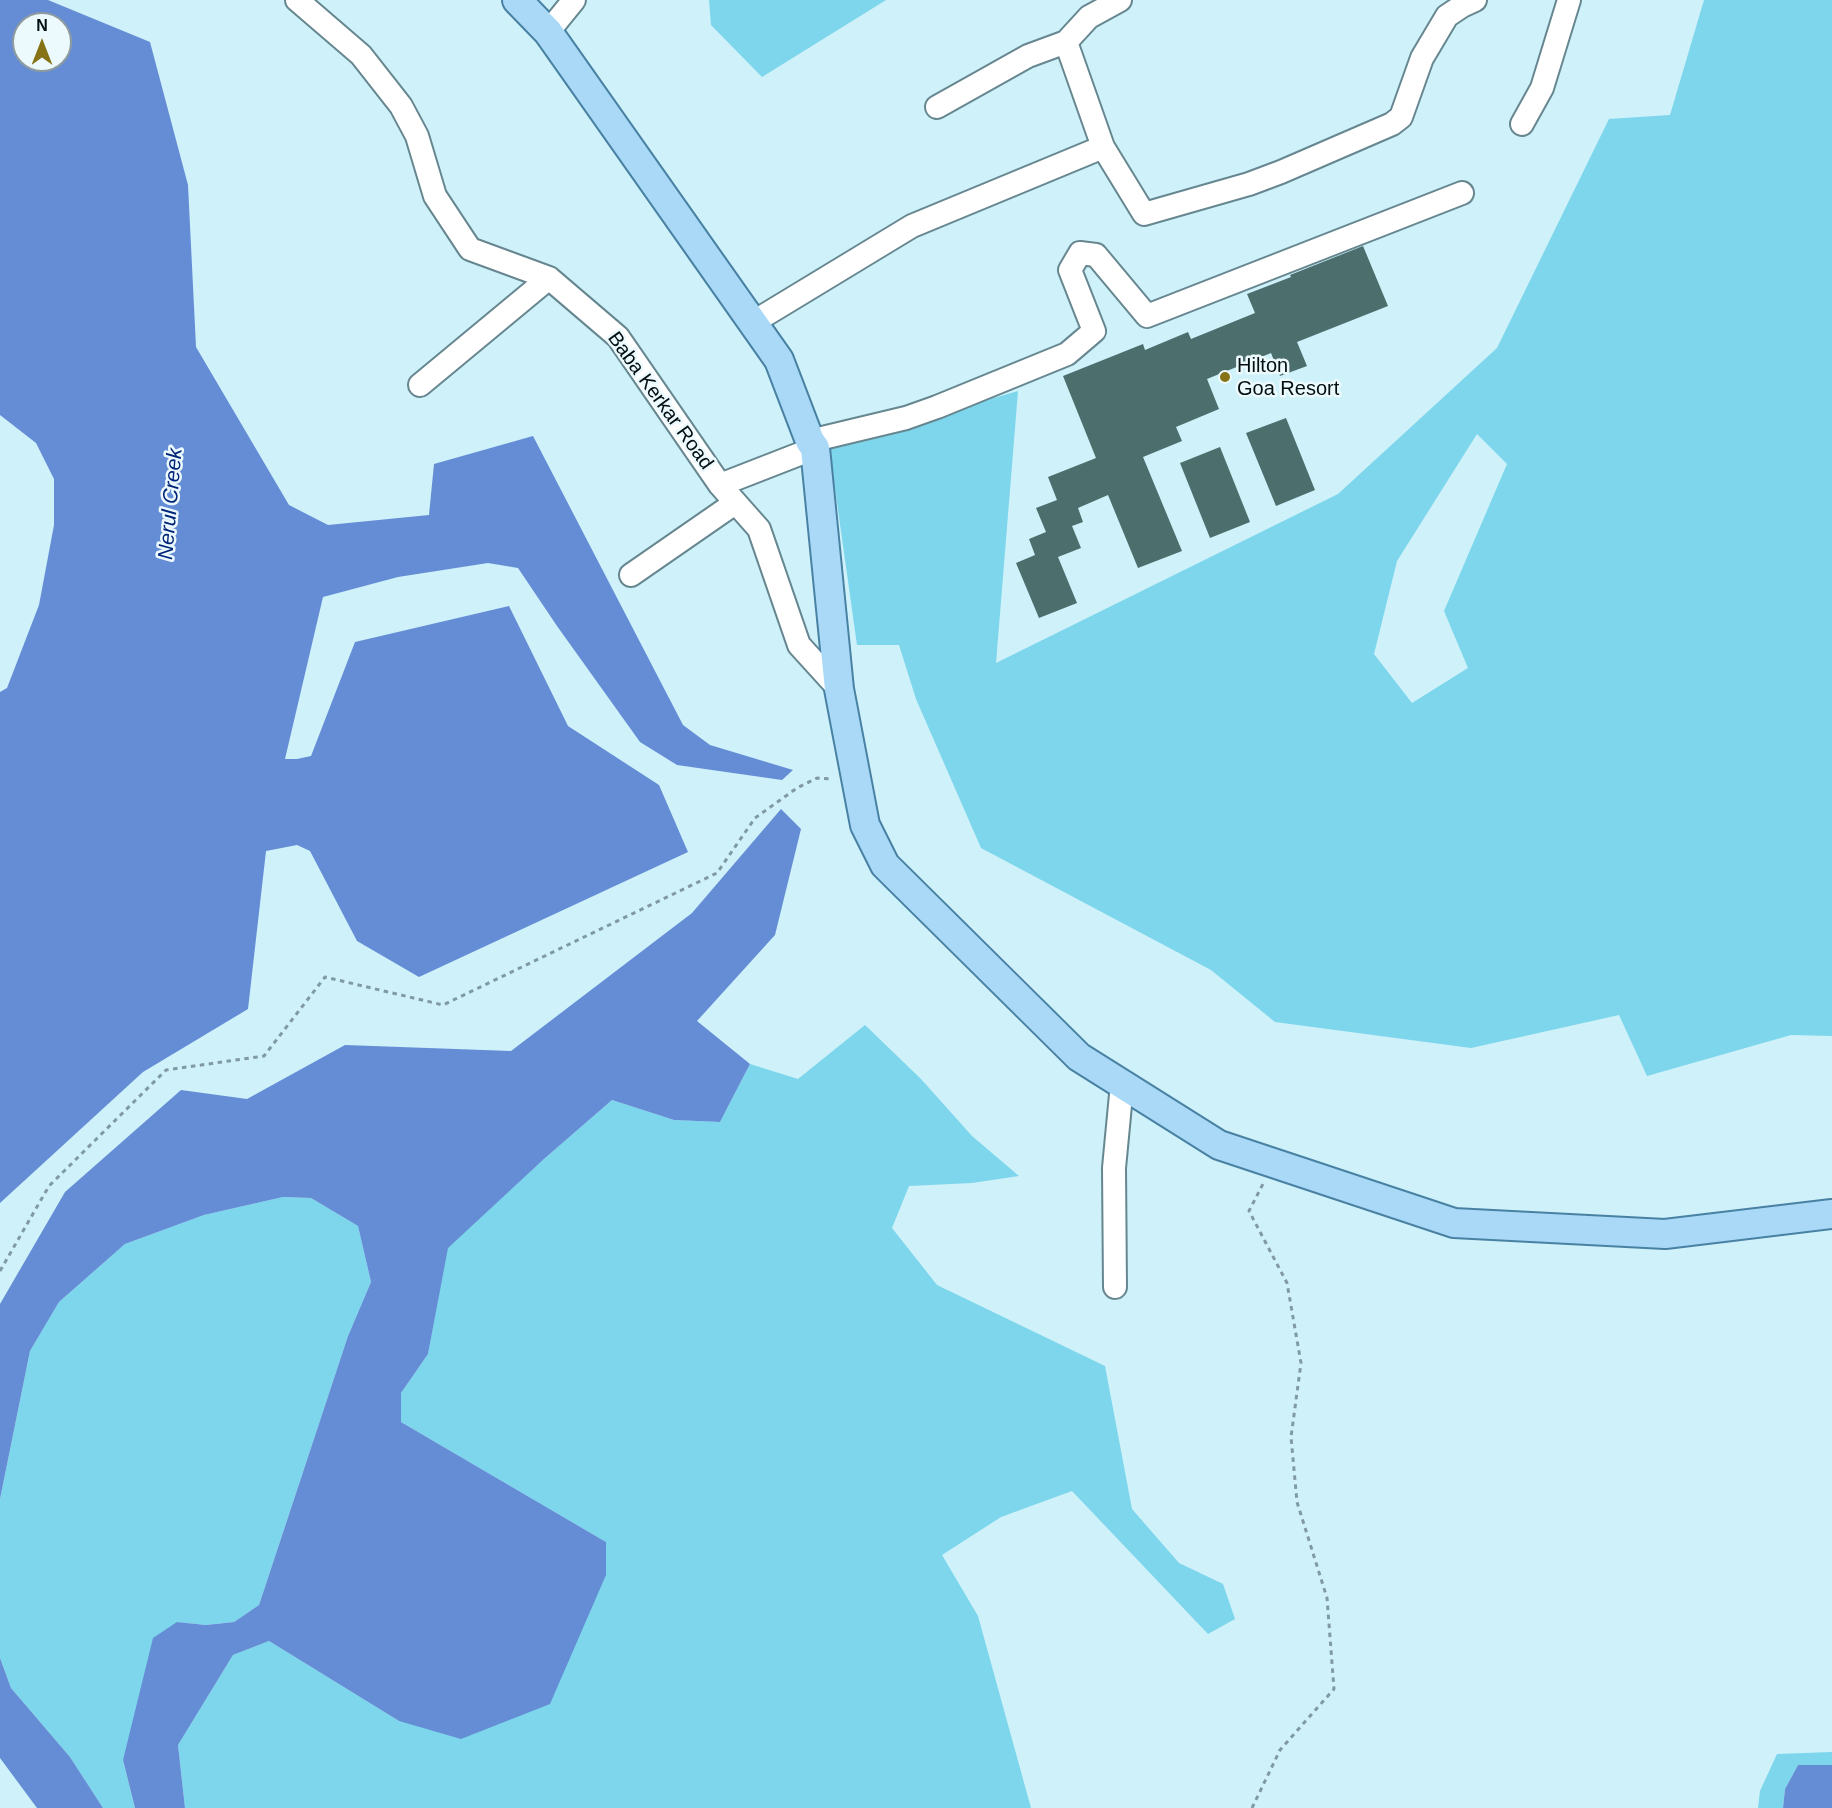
<!DOCTYPE html>
<html>
<head>
<meta charset="utf-8">
<style>
	body { margin:0 }
	#map { position:relative; width:1832px; height:1808px; overflow:hidden; background:#cef1fa; font-family:Arial,sans-serif }
	canvas { display:block }
	.north { position:absolute; left:12px; top:12px; width:60px; height:60px; box-sizing:border-box; background:#ecfafe; border:2px solid #8f9c9f; border-radius:50%; rotate:0deg; font-size:16px; font-weight:700; line-height:24px; text-align:center; color:#030e11 }
	.north::after { content:''; display:block; margin:auto; width:21px; height:27px; background:#867315; clip-path:polygon(50% 0,100% 100%,50% 72%,0 100%) }
</style>
</head>
<body>
<div id="map">
<canvas width="1832" height="1808"></canvas>
<div class="north">N</div>
</div>
<script>
const context = document.querySelector('canvas').getContext('2d');
context.lineJoin = 'round';
function paint(path, color) { context.fillStyle = color; context.fill(path, 'evenodd'); }
const shape = rows => new Path2D(rows.map(r => 'M' + r).join(''));
function strokePath(path, color, width, dash) { context.strokeStyle = color; context.lineWidth = width; context.lineCap = dash ? 'butt' : 'round'; context.setLineDash(dash || []); context.stroke(path); }
function label(font, color, halo, rows, align = 'center') {
  context.font = font + ' Arial,sans-serif'; context.lineWidth = 5; context.setLineDash([]); context.textBaseline = 'middle'; context.strokeStyle = halo; context.fillStyle = color; for (const [text, x, y, turn = 0] of rows) {
    context.save(); context.translate(x, y); context.rotate((+turn || 0) * Math.PI / 180); context.textAlign = isNaN(turn) ? turn : align; if (halo) context.strokeText(text, 0, 0); context.fillText(text, 0, 0); context.restore();
  }
}
const green = shape([
	[709,0,886,0,762,77,711,25],
	[1704,0,1832,0,1832,1036,1791,1035,1647,1076,1619,1015,1471,1048,1275,1022,1211,970,981,848,916,699,899,645,857,645,829,446,1018,391,996,663,1338,494,1497,348,1609,119,1670,115],
	[1477,434,1507,464,1444,611,1468,668,1412,703,1374,654,1397,561],
	[865,1025,921,1079,972,1136,1019,1176,972,1183,909,1186,892,1228,937,1285,1105,1366,1132,1509,1179,1563,1223,1584,1235,1619,1208,1634,1072,1491,1001,1517,942,1555,978,1616,1031,1808,185,1808,178,1745,233,1655,269,1641,399,1721,606,1542,401,1422,401,1393,428,1354,447,1248,544,1159,612,1100,674,1120,720,1122,750,1064,798,1079],
	[283,1197,311,1198,358,1226,371,1282,348,1336,259,1605,234,1622,206,1625,177,1622,123,1760,135,1808,103,1808,70,1757,11,1688,0,1658,0,1499,30,1351,59,1302,125,1244,204,1215],
	[1832,1752,1832,1765,1798,1765,1785,1789,1783,1808,1758,1808,1760,1791,1777,1754]
]);
const water = shape([
	[0,0,48,0,150,42,188,185,196,347,289,505,328,525,429,515,434,464,533,436,683,725,710,745,793,770,782,780,677,765,640,742,557,626,518,568,488,563,398,577,323,597,285,759,297,759,311,756,355,642,509,606,568,726,659,785,688,852,419,977,357,941,310,851,297,845,266,851,248,1009,143,1072,0,1203,0,692,7,688,39,605,54,525,54,479,36,443,0,415],
	[24,24,60,24,60,60,24,60],
	[781,809,801,829,775,935,697,1021,750,1064,720,1122,674,1120,612,1100,544,1159,448,1248,428,1354,401,1393,401,1422,606,1542,606,1575,550,1704,461,1739,399,1721,269,1641,233,1655,178,1745,185,1808,135,1808,123,1760,153,1638,177,1622,206,1625,234,1622,259,1605,348,1336,371,1282,358,1226,311,1198,283,1197,204,1215,125,1244,59,1302,30,1351,0,1499,0,1304,65,1192,181,1090,247,1099,345,1045,511,1051,692,913],
	[0,1658,11,1688,70,1757,103,1808,37,1808,0,1758],
	[1798,1765,1832,1765,1832,1808,1783,1808,1785,1789]
]);
const building = shape([
	[1363,246,1388,306,1297,342,1307,366,1280,376,1271,353,1207,379,1219,409,1176,427,1182,441,1143,457,1182,551,1138,568,1108,495,1078,508,1083,522,1072,526,1081,548,1058,557,1077,603,1039,618,1016,563,1035,555,1029,539,1046,532,1036,508,1057,500,1048,477,1096,458,1063,376,1143,344,1145,350,1188,332,1191,339,1255,313,1247,294,1291,277,1290,275],
	[1286,418,1315,490,1276,506,1246,433],
	[1220,447,1250,522,1210,538,1180,463]
]);
const path = shape([
	[0,1271,49,1186,166,1070,264,1056,325,977,443,1005,717,873,755,818,797,788,817,778,833,779],
	[1252,1808,1280,1750,1334,1689,1327,1598,1297,1502,1291,1437,1301,1363,1287,1283,1249,1211,1264,1182]
]);
const minor = shape([
	[297,0,361,55,401,106,417,136,435,196,470,249,549,278,618,337,720,485,759,529,799,645,839,689],
	[548,32,574,0],
	[937,107,1028,56,1066,42],
	[1522,124,1542,88,1569,0],
	[1103,147,1144,214,1249,184,1281,172,1392,124,1401,117,1422,58,1447,16,1462,6,1475,0],
	[752,323,912,226,1103,147,1066,42,1089,17,1120,0],
	[420,385,549,278],
	[810,441,906,418,937,407,1067,354,1094,331,1070,270,1080,253,1096,255,1147,316,1462,193],
	[720,485,815,448],
	[631,575,735,503],
	[1115,1287,1114,1168,1122,1084]
]);
const major = shape([
	[517,0,548,32,779,360,810,441,815,448,839,689,865,825,885,865,1079,1057,1219,1145,1454,1223,1665,1234,1832,1214]
]);
const markers = [
	[1225,377,6,"#867315"]
];
const poiNames = [
	["Hilton",1237,366],
	["Goa Resort",1237,389]
];
const streetNames = [
	["Baba Kerkar Road",660,401,54]
];
const waterNames = [
	["Nerul Creek",171,504,-85]
];
paint(green, '#7dd6eb');
paint(water, '#658dd5');
paint(building, '#4c6e6c');
strokePath(minor, '#678790', 26);
strokePath(major, '#4981a3', 32);
strokePath(path, '#809aa1', 3, [4.5, 4.5]);
strokePath(minor, '#fff', 22);
strokePath(major, '#a9d9f7', 28);
for (const [x, y, r, color] of markers) { const dot = new Path2D(); dot.arc(x, y, r, 0, 2 * Math.PI); context.fillStyle = color; context.fill(dot); strokePath(dot, '#ecfafe', 2); }
label('20px', '#030e11', '#ecfafe', poiNames, 'left');
label('20px', '#030e11', '#ecfafe', streetNames);
label('italic 21px', '#002578', '#ecfafe', waterNames);
</script>
</body>
</html>
